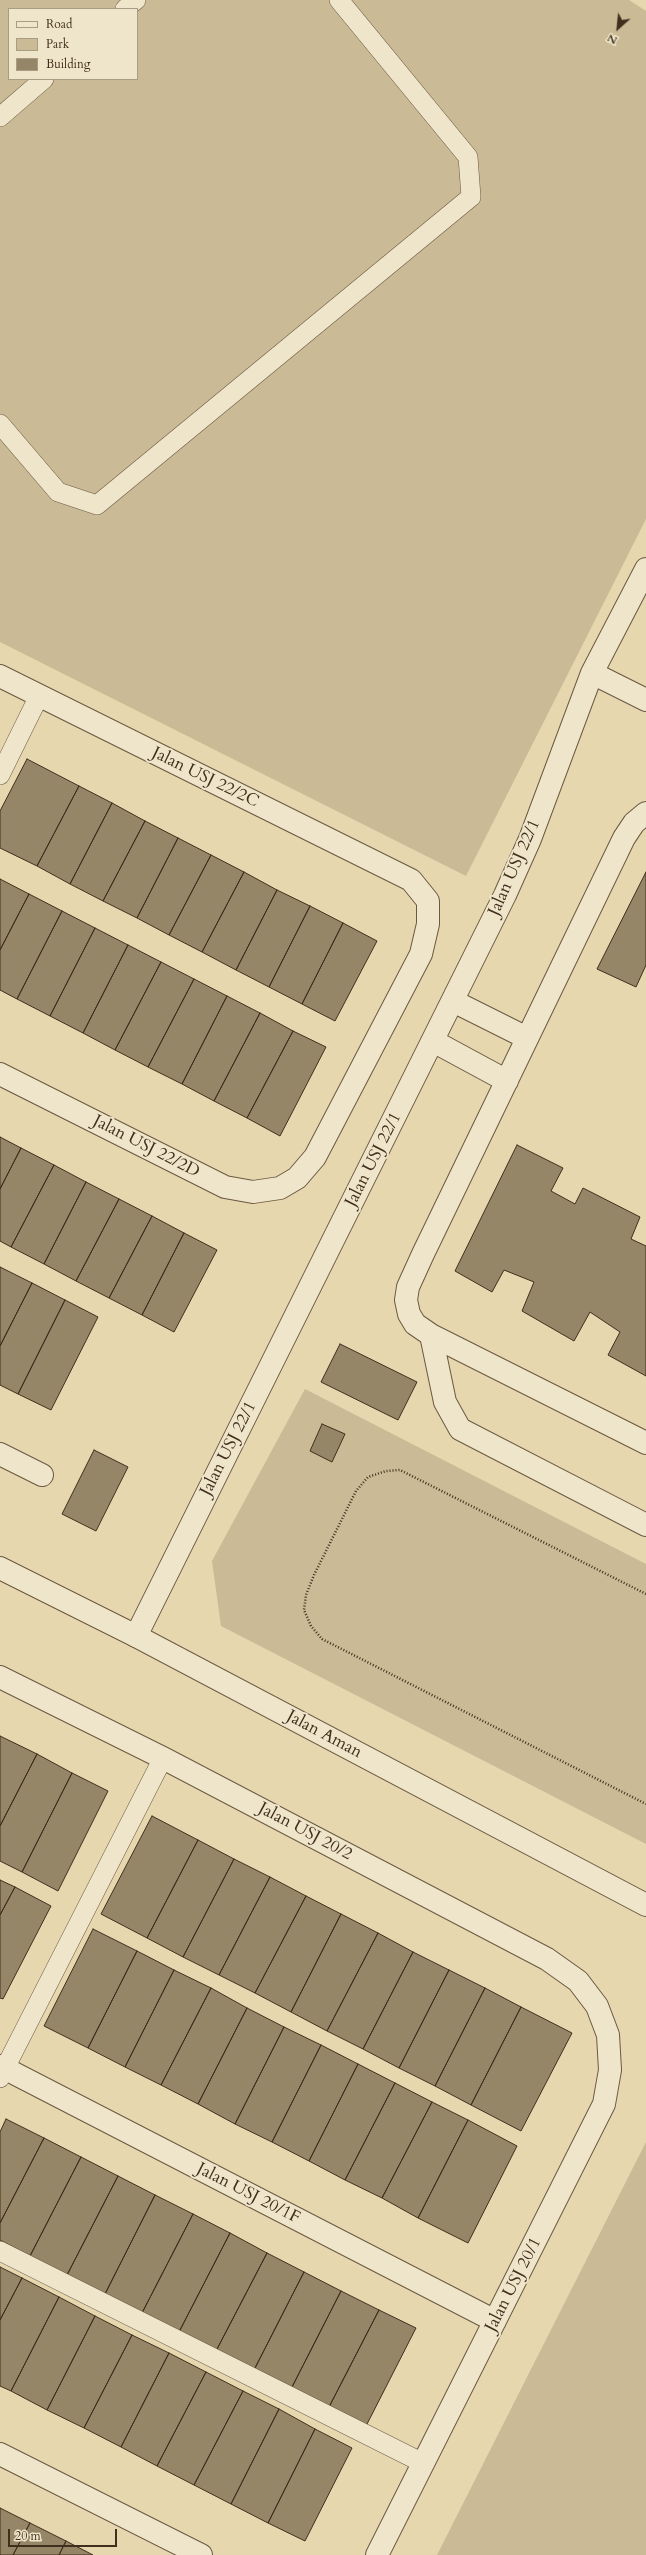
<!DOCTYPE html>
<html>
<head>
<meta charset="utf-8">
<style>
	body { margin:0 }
	#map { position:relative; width:646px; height:2555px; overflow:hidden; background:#e6d7af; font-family:Cardo,serif }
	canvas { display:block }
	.legend { position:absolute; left:8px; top:8px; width:130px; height:72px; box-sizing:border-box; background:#efe5cb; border:1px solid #a99c85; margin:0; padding:5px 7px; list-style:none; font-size:12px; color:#402f1c }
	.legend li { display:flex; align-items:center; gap:8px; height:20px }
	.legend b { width:20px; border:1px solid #a99c85 }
	.north { position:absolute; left:598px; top:8px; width:40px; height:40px; -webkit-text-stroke:3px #efe5cb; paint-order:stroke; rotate:207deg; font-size:11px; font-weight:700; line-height:16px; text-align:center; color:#402f1c }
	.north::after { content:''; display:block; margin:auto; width:14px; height:18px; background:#402f1c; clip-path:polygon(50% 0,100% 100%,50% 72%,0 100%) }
	.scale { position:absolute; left:8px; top:2529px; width:109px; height:18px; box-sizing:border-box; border:2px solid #402f1c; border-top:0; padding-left:5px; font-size:12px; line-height:14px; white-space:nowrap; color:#402f1c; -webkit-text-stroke:3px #efe5cb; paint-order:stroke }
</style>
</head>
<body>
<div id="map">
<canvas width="646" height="2555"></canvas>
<ul class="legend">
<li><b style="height:5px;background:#efe5cb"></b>Road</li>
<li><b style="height:11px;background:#caba96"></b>Park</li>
<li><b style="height:11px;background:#968668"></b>Building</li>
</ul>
<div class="north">N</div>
<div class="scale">20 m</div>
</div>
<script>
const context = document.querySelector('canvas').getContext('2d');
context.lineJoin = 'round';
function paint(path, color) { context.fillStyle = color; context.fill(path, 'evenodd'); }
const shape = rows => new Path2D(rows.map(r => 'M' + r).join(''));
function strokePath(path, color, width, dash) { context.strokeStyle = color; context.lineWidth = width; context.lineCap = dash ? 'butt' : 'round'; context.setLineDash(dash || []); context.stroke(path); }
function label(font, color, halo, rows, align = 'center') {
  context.font = font + ' Cardo,serif'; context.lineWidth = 4; context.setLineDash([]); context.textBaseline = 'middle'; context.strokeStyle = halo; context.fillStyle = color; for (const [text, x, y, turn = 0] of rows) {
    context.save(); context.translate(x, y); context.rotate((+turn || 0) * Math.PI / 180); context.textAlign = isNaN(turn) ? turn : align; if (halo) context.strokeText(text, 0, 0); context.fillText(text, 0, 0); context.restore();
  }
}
const green = shape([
	[0,0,629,0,646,11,646,519,466,876,0,642],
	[9,9,137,9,137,79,9,79],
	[305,1389,646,1564,646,1844,221,1626,212,1561],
	[646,2142,646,2555,437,2555]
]);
const building = shape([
	[27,759,79,786,37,866,0,848,0,811,27,759],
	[79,786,112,803,70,884,37,866,79,786],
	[112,803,145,821,103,901,70,884,112,803],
	[145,821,178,838,137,918,103,901,145,821],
	[178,838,211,855,169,935,137,918,178,838],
	[211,855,244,872,202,952,169,935,211,855],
	[244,872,277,890,236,970,202,952,244,872],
	[646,872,646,965,636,987,597,969,646,872],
	[0,879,29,894,0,950,0,879],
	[277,890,310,906,269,987,236,970,277,890],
	[29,894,62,911,17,999,0,990,0,950,29,894],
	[310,906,343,923,302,1004,269,987,310,906],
	[62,911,95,928,50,1016,17,999,62,911],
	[343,923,377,941,335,1021,302,1004,343,923],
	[95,928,128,945,83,1033,50,1016,95,928],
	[128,945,161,962,115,1050,83,1033,128,945],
	[161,962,194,979,148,1067,115,1050,161,962],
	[194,979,227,996,182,1084,148,1067,194,979],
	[227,996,260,1013,214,1101,182,1084,227,996],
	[260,1013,293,1031,247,1118,214,1101,260,1013],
	[293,1031,326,1047,280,1136,247,1118,293,1031],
	[0,1137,21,1148,0,1189,0,1137],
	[517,1145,563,1168,551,1191,575,1204,583,1188,640,1217,631,1239,646,1246,646,1376,608,1355,620,1332,590,1312,574,1341,522,1311,534,1282,504,1270,492,1292,455,1271,517,1145],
	[21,1148,54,1165,11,1247,0,1241,0,1189,21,1148],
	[54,1165,86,1182,44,1264,11,1247,54,1165],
	[86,1182,119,1199,76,1281,44,1264,86,1182],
	[119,1199,152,1216,109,1298,76,1281,119,1199],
	[152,1216,184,1233,142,1315,109,1298,152,1216],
	[184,1233,217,1250,174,1332,142,1315,184,1233],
	[0,1267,32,1283,0,1346,0,1267],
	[32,1283,65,1300,18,1394,0,1385,0,1346,32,1283],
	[65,1300,98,1317,51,1410,18,1394,65,1300],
	[340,1344,417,1382,398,1420,321,1382,340,1344],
	[322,1424,345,1434,332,1462,310,1451,322,1424],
	[94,1450,128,1467,96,1531,62,1514,94,1450],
	[0,1736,37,1754,0,1826,0,1736],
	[37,1754,72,1773,22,1872,0,1861,0,1826,37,1754],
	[72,1773,108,1791,58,1891,22,1872,72,1773],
	[152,1816,198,1840,147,1938,101,1914,152,1816],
	[198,1840,234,1859,183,1957,147,1938,198,1840],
	[234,1859,270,1877,219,1975,183,1957,234,1859],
	[270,1877,306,1896,255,1993,219,1975,270,1877],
	[0,1880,15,1887,0,1915,0,1880],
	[15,1887,51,1906,3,1999,0,1998,0,1915,15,1887],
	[306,1896,341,1914,291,2012,255,1993,306,1896],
	[341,1914,378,1933,327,2031,291,2012,341,1914],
	[93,1929,137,1951,88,2048,44,2026,93,1929],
	[378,1933,413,1952,363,2049,327,2031,378,1933],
	[137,1951,174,1970,125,2067,88,2048,137,1951],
	[413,1952,449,1970,399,2068,363,2049,413,1952],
	[174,1970,211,1988,161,2085,125,2067,174,1970],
	[449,1970,485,1988,435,2086,399,2068,449,1970],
	[211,1988,247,2008,198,2104,161,2085,211,1988],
	[485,1988,521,2007,471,2105,435,2086,485,1988],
	[521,2007,572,2033,521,2131,471,2105,521,2007],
	[247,2008,284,2027,235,2124,198,2104,247,2008],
	[284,2027,321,2045,272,2142,235,2124,284,2027],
	[321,2045,358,2064,309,2161,272,2142,321,2045],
	[358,2064,395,2083,345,2180,309,2161,358,2064],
	[395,2083,432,2102,382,2198,345,2180,395,2083],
	[432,2102,468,2120,418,2218,382,2198,432,2102],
	[6,2119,44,2138,0,2223,0,2132,6,2119],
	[468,2120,517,2146,468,2243,418,2218,468,2120],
	[44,2138,81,2157,30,2256,0,2240,0,2223,44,2138],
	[81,2157,118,2176,67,2275,30,2256,81,2157],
	[118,2176,155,2195,105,2294,67,2275,118,2176],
	[155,2195,193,2214,142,2313,105,2294,155,2195],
	[193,2214,230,2233,179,2332,142,2313,193,2214],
	[230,2233,267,2253,216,2351,179,2332,230,2233],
	[267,2253,304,2272,254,2370,216,2351,267,2253],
	[0,2267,22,2278,0,2320,0,2267],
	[304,2272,341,2291,291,2389,254,2370,304,2272],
	[22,2278,59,2297,11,2391,0,2386,0,2320,22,2278],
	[341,2291,379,2310,328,2409,291,2389,341,2291],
	[59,2297,95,2316,47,2410,11,2391,59,2297],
	[379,2310,416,2328,365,2428,328,2409,379,2310],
	[95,2316,132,2335,84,2428,47,2410,95,2316],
	[132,2335,169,2353,121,2447,84,2428,132,2335],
	[169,2353,206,2372,157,2466,121,2447,169,2353],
	[206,2372,243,2391,194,2485,157,2466,206,2372],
	[243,2391,279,2409,231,2504,194,2485,243,2391],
	[279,2409,315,2429,268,2523,231,2504,279,2409],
	[315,2429,352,2448,305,2541,268,2523,315,2429],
	[0,2508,30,2523,13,2555,0,2555,0,2508],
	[30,2523,66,2541,59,2555,13,2555,30,2523],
	[66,2541,93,2555,59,2555,66,2541]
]);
const path = shape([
	[646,1594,400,1470,386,1471,368,1477,356,1491,314,1575,306,1595,304,1610,311,1626,322,1639,646,1804]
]);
const service = shape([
	[125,9,136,0],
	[0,117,44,79],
	[0,424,58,492,97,505,471,197,468,157,339,0],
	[0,775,39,696],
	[0,2078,163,1758],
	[0,2251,423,2463]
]);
const minor = shape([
	[592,673,646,700],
	[0,676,411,880,428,901,428,924,421,954,315,1157,297,1178,280,1188,253,1192,225,1187,0,1074],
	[646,813,634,823,624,838,423,1254,408,1287,406,1300,409,1314,415,1324,431,1335,445,1402,460,1429,646,1525],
	[453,1001,527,1038],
	[433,1041,507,1081],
	[431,1335,646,1443],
	[0,1454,42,1475],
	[136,1636,505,895,530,839,592,673,646,569],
	[0,1677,163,1758,547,1959,578,1981,597,2006,608,2035,610,2070,604,2104,377,2555],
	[0,2066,495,2321],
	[0,2454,201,2555]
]);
const tertiary = shape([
	[0,1568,136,1636,646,1905]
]);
const streetNames = [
	["Jalan USJ 22/2C",205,778,26],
	["Jalan USJ 22/1",515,868,-66],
	["Jalan USJ 22/2D",146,1147,27],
	["Jalan USJ 22/1",374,1160,-63],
	["Jalan USJ 22/1",229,1449,-63],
	["Jalan Aman",324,1735,28],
	["Jalan USJ 20/2",305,1832,28],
	["Jalan USJ 20/1F",248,2194,27],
	["Jalan USJ 20/1",514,2285,-63]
];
paint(green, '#caba96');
paint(building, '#968668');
strokePath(building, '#402f1c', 1);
strokePath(service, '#6a5941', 20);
strokePath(minor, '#6a5941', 24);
strokePath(tertiary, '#6a5941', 24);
strokePath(path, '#402f1c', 2.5, [1, 2]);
strokePath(service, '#efe5cb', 19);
strokePath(minor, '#efe5cb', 22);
strokePath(tertiary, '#efe5cb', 22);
label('17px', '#402f1c', '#efe5cb', streetNames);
</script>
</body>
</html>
